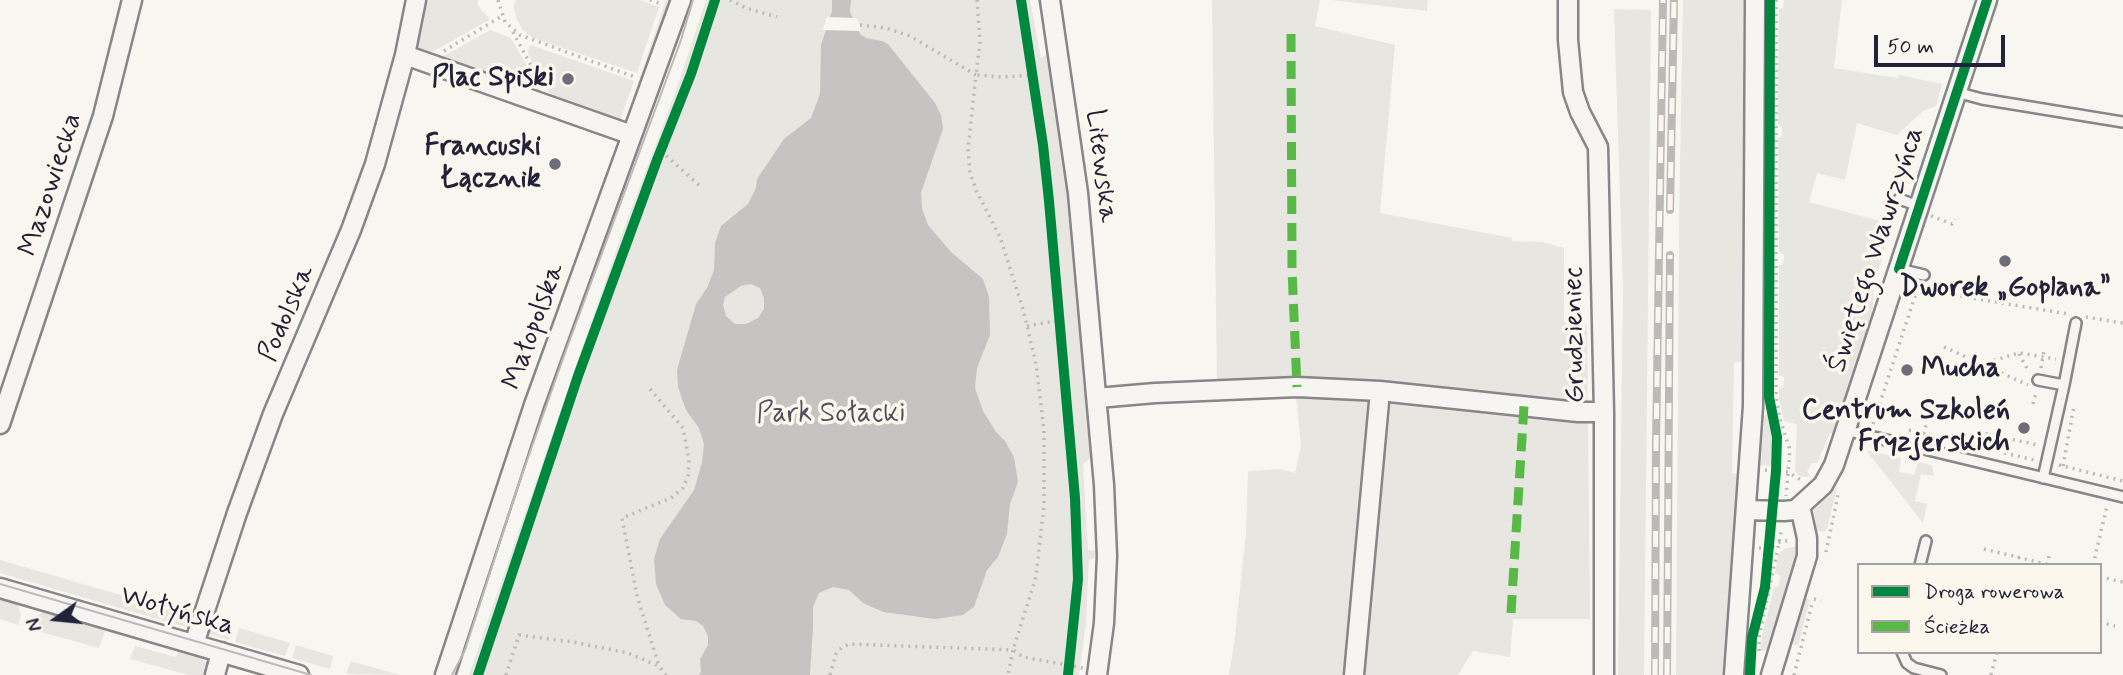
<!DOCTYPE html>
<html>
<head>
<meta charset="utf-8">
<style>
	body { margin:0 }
	#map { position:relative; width:2123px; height:675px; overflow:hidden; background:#f8f6f0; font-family:Mynerve,sans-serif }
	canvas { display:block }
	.legend { position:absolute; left:1857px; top:563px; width:245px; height:91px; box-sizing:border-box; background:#fbf7ec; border:2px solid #a4a2a5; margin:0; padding:9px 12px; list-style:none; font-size:21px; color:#22223b }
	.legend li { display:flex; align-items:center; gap:14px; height:35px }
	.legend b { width:35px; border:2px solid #a4a2a5 }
	.north { position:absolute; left:21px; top:584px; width:70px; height:70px; -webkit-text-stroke:5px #fbf7ec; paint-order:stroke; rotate:255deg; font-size:19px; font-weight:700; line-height:28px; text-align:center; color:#22223b }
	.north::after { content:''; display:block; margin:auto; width:24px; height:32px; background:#22223b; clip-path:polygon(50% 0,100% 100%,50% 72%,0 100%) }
	.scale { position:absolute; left:1874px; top:35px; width:131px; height:32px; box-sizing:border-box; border:4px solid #22223b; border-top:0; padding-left:9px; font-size:21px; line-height:24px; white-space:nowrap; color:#22223b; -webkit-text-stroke:5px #fbf7ec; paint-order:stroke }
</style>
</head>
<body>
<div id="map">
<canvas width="2123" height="675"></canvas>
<ul class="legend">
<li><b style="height:9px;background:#00873e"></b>Droga rowerowa</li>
<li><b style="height:9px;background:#58b947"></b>Ścieżka</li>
</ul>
<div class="north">N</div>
<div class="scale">50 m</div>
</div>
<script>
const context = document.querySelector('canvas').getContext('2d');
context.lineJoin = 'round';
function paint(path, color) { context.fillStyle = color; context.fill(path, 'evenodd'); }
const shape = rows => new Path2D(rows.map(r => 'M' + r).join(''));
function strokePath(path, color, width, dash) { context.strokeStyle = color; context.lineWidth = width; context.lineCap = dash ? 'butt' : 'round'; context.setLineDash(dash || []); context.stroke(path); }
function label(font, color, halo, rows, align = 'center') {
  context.font = font + ' Mynerve,sans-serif'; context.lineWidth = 7; context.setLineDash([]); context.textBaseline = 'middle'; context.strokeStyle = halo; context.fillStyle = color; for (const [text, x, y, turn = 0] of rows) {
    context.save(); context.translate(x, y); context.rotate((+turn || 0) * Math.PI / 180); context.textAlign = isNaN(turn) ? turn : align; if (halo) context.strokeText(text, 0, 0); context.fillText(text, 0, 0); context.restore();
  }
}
const green = shape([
	[423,0,478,0,478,6,489,18,489,20,425,56,417,50,415,46],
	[515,0,640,0,659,7,637,73,533,38,523,30,517,20,514,8],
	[666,0,673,0,629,118,625,122],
	[706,0,1030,0,1041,58,1051,52,1069,180,1095,455,1083,464,1088,550,1100,551,1100,558,1089,559,1086,623,1079,675,469,675,619,242,675,93],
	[1212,0,1320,0,1315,26,1395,45,1380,213,1512,238,1512,241,1542,242,1564,248,1564,322,1587,326,1590,619,1513,619,1510,657,1473,651,1458,675,1229,675,1234,644,1246,533,1248,471,1281,469,1295,473,1301,446,1296,394,1217,384],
	[1331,0,1428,0,1427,11],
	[1683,0,1743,0,1743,362,1734,362,1732,473,1738,474,1728,595,1724,675,1676,675,1679,223],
	[1784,0,1842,0,1834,68,1898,78,1899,75,1942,84,1936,106,1923,111,1897,135,1857,123,1845,180,1817,173,1809,202,1891,224,1874,287,1872,316,1836,435,1830,433,1817,463,1812,463,1807,472,1810,475,1807,477,1799,476,1795,471,1797,424,1784,421,1779,398,1779,388,1783,387,1784,377,1779,375,1779,266,1783,264,1784,255,1779,252,1778,138,1782,136,1782,126,1778,125,1778,67,1779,9,1783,8],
	[1614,9,1651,10,1644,675,1618,675,1623,290],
	[490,30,511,38,545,98,437,60],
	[531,45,634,81,619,123,554,102,528,54,529,47],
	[1769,414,1773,444,1772,466,1761,465,1764,416],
	[1866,450,1901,458,1899,472,1914,475,1918,462,1932,465,1934,476,1921,474,1915,501,1927,504,1923,523],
	[1837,487,1827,529,1824,532,1816,531,1814,510,1832,489],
	[1798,546,1797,559,1772,643,1765,651,1760,651,1762,636,1774,587,1779,586,1780,575,1775,574,1778,555,1784,549],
	[0,560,196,617,192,629,0,573],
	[1805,598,1810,600,1798,646,1791,644,1787,641,1800,599],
	[0,600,18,605,21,615,18,625,0,619],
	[44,612,105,631,99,648,30,629,32,618],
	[210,620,232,627,229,640,207,633],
	[239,628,290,643,285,656,235,642],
	[296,645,333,656,330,669,292,658],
	[135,646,176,657,178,652,199,658,207,663,209,669,207,675,189,675,130,659],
	[351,661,400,675,346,674]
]);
const water = shape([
	[832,0,851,0,850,12,860,34,866,38,882,41,888,44,935,103,941,115,943,129,921,193,922,209,928,225,951,252,983,279,989,297,990,335,977,368,975,388,983,411,996,432,1005,441,1014,457,1018,482,1010,504,1007,534,998,557,987,570,974,607,963,615,935,619,883,612,863,603,849,590,833,587,819,593,813,607,813,627,810,675,699,675,701,672,700,659,708,645,708,636,703,626,696,621,681,619,665,605,656,584,654,559,660,539,694,490,702,462,704,444,699,428,686,410,678,387,677,370,696,304,707,288,714,270,715,243,721,226,748,204,756,188,757,179,784,139,811,118,820,94,821,45,832,11],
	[751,284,760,288,764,298,764,309,758,318,746,324,735,324,726,316,723,305,725,297,741,286]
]);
const pier = shape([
	[827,17,856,18,860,25,860,31,823,30]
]);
const path = shape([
	[498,0,505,22,520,35,635,77],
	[650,0,662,4],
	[730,0,746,8,777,17],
	[977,0,980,43,976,75,1001,77,1033,75],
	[1776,0,1776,397,1780,419,1790,450,1786,496],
	[860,25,886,28,910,36,976,75,968,149,970,173,977,192,1000,237,1023,309,1036,364,1044,430,1044,506,1039,549,1036,577,1013,650,1023,657,1083,668],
	[513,32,541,84],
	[444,51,502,16],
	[661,151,701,187],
	[1931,216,1952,224,1955,219],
	[1912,288,2068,314],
	[2086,317,2123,323],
	[1027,326,1060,320],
	[1944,347,2028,385],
	[2019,354,2029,372],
	[2041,368,2044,351],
	[1940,376,2019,353,2056,359],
	[650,389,683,428,689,460,688,476,683,488,671,498,622,518,637,596,659,666],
	[2033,404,2036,393],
	[1878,408,1927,420,1924,434],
	[1927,420,1929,412],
	[1873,424,1916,293,1913,289],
	[1909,430,2034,460],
	[1976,446,1979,432,2038,445],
	[2059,465,2123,481],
	[2063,466,2074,406],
	[1765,470,1788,472,1804,482],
	[1759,548,1770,548,1780,542,1792,540],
	[1984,549,2050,565],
	[1826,552,1838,495],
	[2017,565,2019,557],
	[2047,565,2050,552],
	[2093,565,2107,506],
	[2100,577,2123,582],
	[1814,599,1821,601],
	[2100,622,2115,626],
	[1759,651,1759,638,1782,528],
	[506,675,519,635,573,642,628,653,659,666,666,675],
	[830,675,836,654,842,647,850,644,1013,650,1008,675],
	[1794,675,1812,604],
	[1991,675,1997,652]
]);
const lane = shape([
	[1956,92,1982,99,2123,122],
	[1899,199,1919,206],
	[1899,269,1924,275],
	[2038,380,2064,385],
	[1845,430,2123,497],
	[2043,478,2064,385,2076,323],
	[1920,565,1926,541],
	[1902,652,1907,663,1914,668,1941,675]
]);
const street = shape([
	[1050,0,1078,193,1104,485,1107,556,1104,623,1097,675],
	[1568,0,1568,40,1573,92,1580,112,1598,147,1604,412,1604,675],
	[405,55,632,135],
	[1097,398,1155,393,1297,387,1380,391,1578,412,1604,412],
	[0,424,103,116,132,0],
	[1746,510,1784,511,1795,510,1800,506],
	[0,588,299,675],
	[194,644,237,513,273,414,351,230,375,164,405,55,416,0],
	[215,675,221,652],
	[445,675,534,405,681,0],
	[1354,675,1380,391],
	[1734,675,1753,406,1755,0],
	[1771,675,1807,556,1807,538,1800,506,1823,485,1834,465,1987,0]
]);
const tram = shape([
	[0,584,311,675],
	[452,675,465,650,518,486,565,353,681,40,693,0]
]);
const rail = shape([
	[1670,210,1674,0],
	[1655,675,1656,445,1663,0],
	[1667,675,1670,255]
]);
const quiet = shape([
	[1291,34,1292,269,1297,387],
	[1511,613,1524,406]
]);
const cycleway = shape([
	[1021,0,1043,145,1049,201,1075,498,1078,579,1068,675],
	[1899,269,1987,0],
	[478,675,578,376,657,160,691,74,715,0],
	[1750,675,1752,638,1765,587,1776,471,1777,437,1769,397,1770,0]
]);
const markers = [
	[568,79,7,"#6d6c7a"],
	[555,164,7,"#6d6c7a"],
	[2005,261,7,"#6d6c7a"],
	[1907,370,7,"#6d6c7a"],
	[2024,428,7,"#6d6c7a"]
];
const poiNames = [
	["Plac Spiski",554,79],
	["Francuski",541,148],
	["Łącznik",541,180],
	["Dworek „Goplana”",2005,289,"center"],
	["Mucha",1921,370,"left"],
	["Centrum Szkoleń",2010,412],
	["Fryzjerskich",2010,444]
];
const streetNames = [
	["Litewska",1100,166,83],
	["Mazowiecka",52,185,-72],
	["Świętego Wawrzyńca",1877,250,-72],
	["Podolska",288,314,-67],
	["Małopolska",535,327,-70],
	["Grudzieniec",1576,335,-91],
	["Wołyńska",177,612,16]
];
const parkNames = [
	["Park Sołacki",831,415]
];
paint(green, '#e8e6e0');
paint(water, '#c6c4c3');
paint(pier, '#f8f6f0');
strokePath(lane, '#878688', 14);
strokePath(street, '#878688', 23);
strokePath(path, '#bcbab9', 3.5, [2, 5]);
strokePath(lane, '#f6f5f1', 9);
strokePath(street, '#f6f5f1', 18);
strokePath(tram, '#bcbab9', 2);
strokePath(rail, '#bcbab9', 8);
strokePath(rail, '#fbf7ec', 5, [16]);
strokePath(quiet, '#58b947', 9, [18, 9]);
strokePath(cycleway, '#00873e', 10);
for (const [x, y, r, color] of markers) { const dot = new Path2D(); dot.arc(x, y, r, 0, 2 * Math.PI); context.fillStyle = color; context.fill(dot); strokePath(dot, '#fbf7ec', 2.5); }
label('bold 28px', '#22223b', '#fbf7ec', poiNames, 'right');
label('28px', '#22223b', '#fbf7ec', streetNames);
label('28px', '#505061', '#fbf7ec', parkNames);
</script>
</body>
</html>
